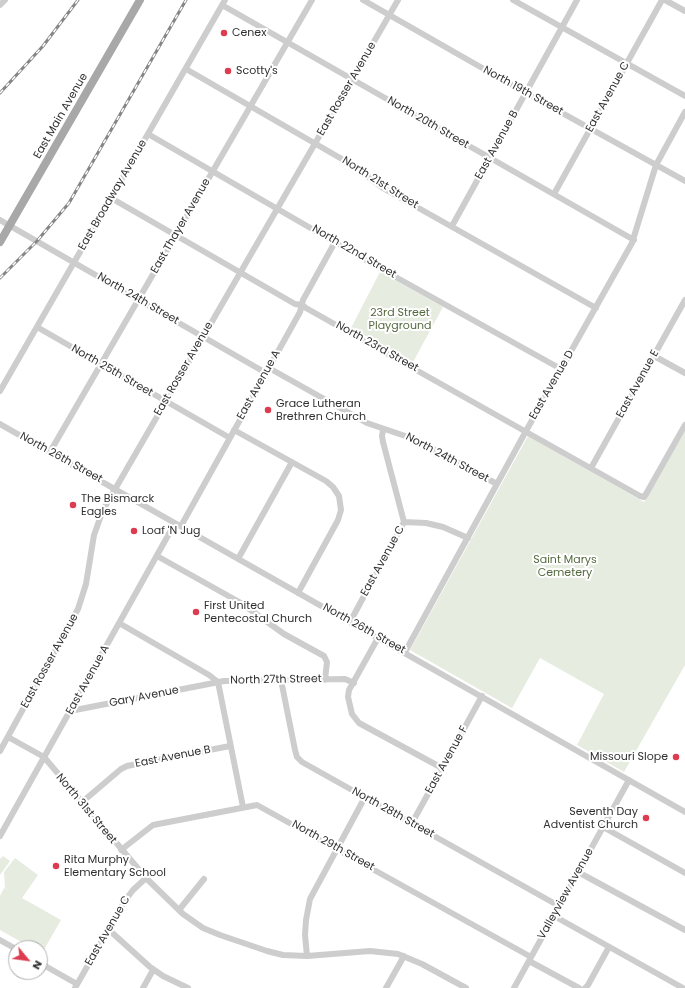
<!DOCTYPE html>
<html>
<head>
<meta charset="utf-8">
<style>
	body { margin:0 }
	#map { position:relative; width:685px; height:988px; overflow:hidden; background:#fff; font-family:Poppins,sans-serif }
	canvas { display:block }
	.north { position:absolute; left:8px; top:940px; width:40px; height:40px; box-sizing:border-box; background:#fff; border:1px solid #acacac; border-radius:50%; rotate:119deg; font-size:11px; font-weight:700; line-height:16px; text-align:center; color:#303030 }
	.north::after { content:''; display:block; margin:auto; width:14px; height:18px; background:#dd3c50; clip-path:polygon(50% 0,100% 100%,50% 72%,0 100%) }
</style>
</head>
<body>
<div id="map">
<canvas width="685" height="988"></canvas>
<div class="north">N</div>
</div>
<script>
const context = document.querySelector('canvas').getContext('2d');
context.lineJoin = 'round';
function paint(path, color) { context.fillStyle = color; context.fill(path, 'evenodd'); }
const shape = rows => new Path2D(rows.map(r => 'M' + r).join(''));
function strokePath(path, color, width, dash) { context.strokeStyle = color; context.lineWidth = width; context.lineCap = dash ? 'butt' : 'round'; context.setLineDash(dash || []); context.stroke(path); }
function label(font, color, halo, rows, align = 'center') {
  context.font = font + ' Poppins,sans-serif'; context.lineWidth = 4; context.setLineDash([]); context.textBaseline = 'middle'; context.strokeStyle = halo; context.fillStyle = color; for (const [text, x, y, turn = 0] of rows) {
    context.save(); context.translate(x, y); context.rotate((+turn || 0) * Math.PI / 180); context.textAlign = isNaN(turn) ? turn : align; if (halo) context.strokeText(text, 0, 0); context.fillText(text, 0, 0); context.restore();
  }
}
const green = shape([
	[380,272,443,307,413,362,351,328],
	[685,431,685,665,624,772,577,745,604,694,540,658,512,708,410,650,528,436,644,502],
	[3,856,10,861,0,875,0,859],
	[15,858,38,875,22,898,61,920,42,953,40,952,40,948,32,948,0,930,0,896,4,888,8,890,5,888,4,872]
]);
const minor = shape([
	[363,0,526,93,685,181],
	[513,0,685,96],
	[665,0,685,11],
	[0,5,5,0],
	[222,5,634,240],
	[186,69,354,166,383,188,596,308],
	[148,134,383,270,561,369],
	[554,194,662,0],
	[111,198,295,304,302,305,306,308,640,496,644,497,646,494,685,425],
	[0,220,266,373],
	[452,226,577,0],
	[37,327,230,438],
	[654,356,685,373],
	[269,368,367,423,414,439,497,484],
	[0,391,225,0],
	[0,424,685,812],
	[234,430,326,481,333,487,339,496,341,510,338,520,298,593],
	[50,452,312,0],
	[591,468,685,300],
	[404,522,426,523,443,527,468,538],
	[181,526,300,312,303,300,335,242],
	[157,556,241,603,284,634,324,656,327,662,325,680],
	[238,559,292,462],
	[350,622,404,522,383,442,382,436,383,430],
	[119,623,209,675,218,682],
	[378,638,349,690,348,697,352,714,359,723,442,768],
	[405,652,526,431,632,243,656,165,685,112],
	[281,680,295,750,297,757,302,762,559,906],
	[218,682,243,807],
	[70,711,224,681,345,679,354,683],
	[8,737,44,757,146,878,183,914,203,928,220,935,267,951,283,955,307,956,370,951,398,954,422,964,466,988],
	[0,751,78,609,86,584,94,535,103,510,398,0],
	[81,803,121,769,127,766,230,746],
	[412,823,482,696],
	[603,827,685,873],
	[0,836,175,523],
	[121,850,153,825,257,805,531,957],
	[578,872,685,930],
	[179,910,204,879],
	[554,916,683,988],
	[108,929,150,967,163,976,188,988],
	[0,940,16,949],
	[307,956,305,935,306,920,310,899,365,797],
	[529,961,579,988],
	[40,963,77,984],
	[75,988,124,902,133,890,146,878],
	[143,988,153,970],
	[386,988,404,956],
	[514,988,629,780],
	[585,988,588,985,609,947]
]);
const major = shape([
	[0,242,140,0]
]);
const rail = shape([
	[0,93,43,46,78,0],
	[0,278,37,241,69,203,186,0]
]);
const markers = [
	[224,33,4,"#dd3c50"],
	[228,71,4,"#dd3c50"],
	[268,410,4,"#dd3c50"],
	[73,505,4,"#dd3c50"],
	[134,531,4,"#dd3c50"],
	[196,612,4,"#dd3c50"],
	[676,757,4,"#dd3c50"],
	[646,818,4,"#dd3c50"],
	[56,866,4,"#dd3c50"]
];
const poiNames = [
	["Cenex",232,33],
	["Scotty's",236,71],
	["Grace Lutheran",276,404],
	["Brethren Church",276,417],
	["The Bismarck",81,499],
	["Eagles",81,512],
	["Loaf 'N Jug",142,531],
	["First United",204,606],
	["Pentecostal Church",204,619],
	["Missouri Slope",668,757,"right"],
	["Seventh Day",638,812,"right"],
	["Adventist Church",638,825,"right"],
	["Rita Murphy",64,860],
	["Elementary School",64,873]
];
const streetNames = [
	["East Rosser Avenue",347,89,-60],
	["North 19th Street",523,91,29],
	["East Avenue C",608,97,-61],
	["East Main Avenue",61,116,-60],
	["North 20th Street",428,123,30],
	["East Avenue B",497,145,-61],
	["North 21st Street",380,183,32],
	["East Broadway Avenue",113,195,-60],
	["East Thayer Avenue",181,226,-60],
	["North 22nd Street",354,252,30],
	["North 24th Street",138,299,30],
	["North 23rd Street",377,347,29],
	["East Rosser Avenue",184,369,-60],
	["North 25th Street",112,371,30],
	["East Avenue E",638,384,-61],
	["East Avenue A",259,385,-61],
	["East Avenue D",552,385,-60],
	["North 26th Street",61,458,29],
	["North 24th Street",447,458,28],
	["East Avenue C",383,561,-61],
	["North 26th Street",364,629,29],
	["East Rosser Avenue",50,661,-61],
	["East Avenue A",88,680,-61],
	["North 27th Street",276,680,-1],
	["Gary Avenue",144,697,-11],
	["East Avenue B",173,757,-11],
	["East Avenue F",447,760,-61],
	["North 31st Street",86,809,50],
	["North 28th Street",393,813,29],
	["North 29th Street",333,846,29],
	["Valleyview Avenue",566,894,-61],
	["East Avenue C",108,931,-60]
];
const parkNames = [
	["23rd Street",400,313],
	["Playground",400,326],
	["Saint Marys",565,560],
	["Cemetery",565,573]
];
paint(green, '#e6ecdf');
strokePath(minor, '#cdcdcd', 6);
strokePath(major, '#a8a8a8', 8);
strokePath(rail, '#858585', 3);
strokePath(rail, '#fff', 1.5, [4.5]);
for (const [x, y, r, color] of markers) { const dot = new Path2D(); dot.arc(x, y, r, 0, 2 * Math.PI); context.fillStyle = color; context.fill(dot); strokePath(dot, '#fff', 1.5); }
label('11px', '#303030', '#fff', poiNames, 'left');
label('11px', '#303030', '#fff', streetNames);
label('11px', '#556a3f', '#fff', parkNames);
</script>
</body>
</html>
